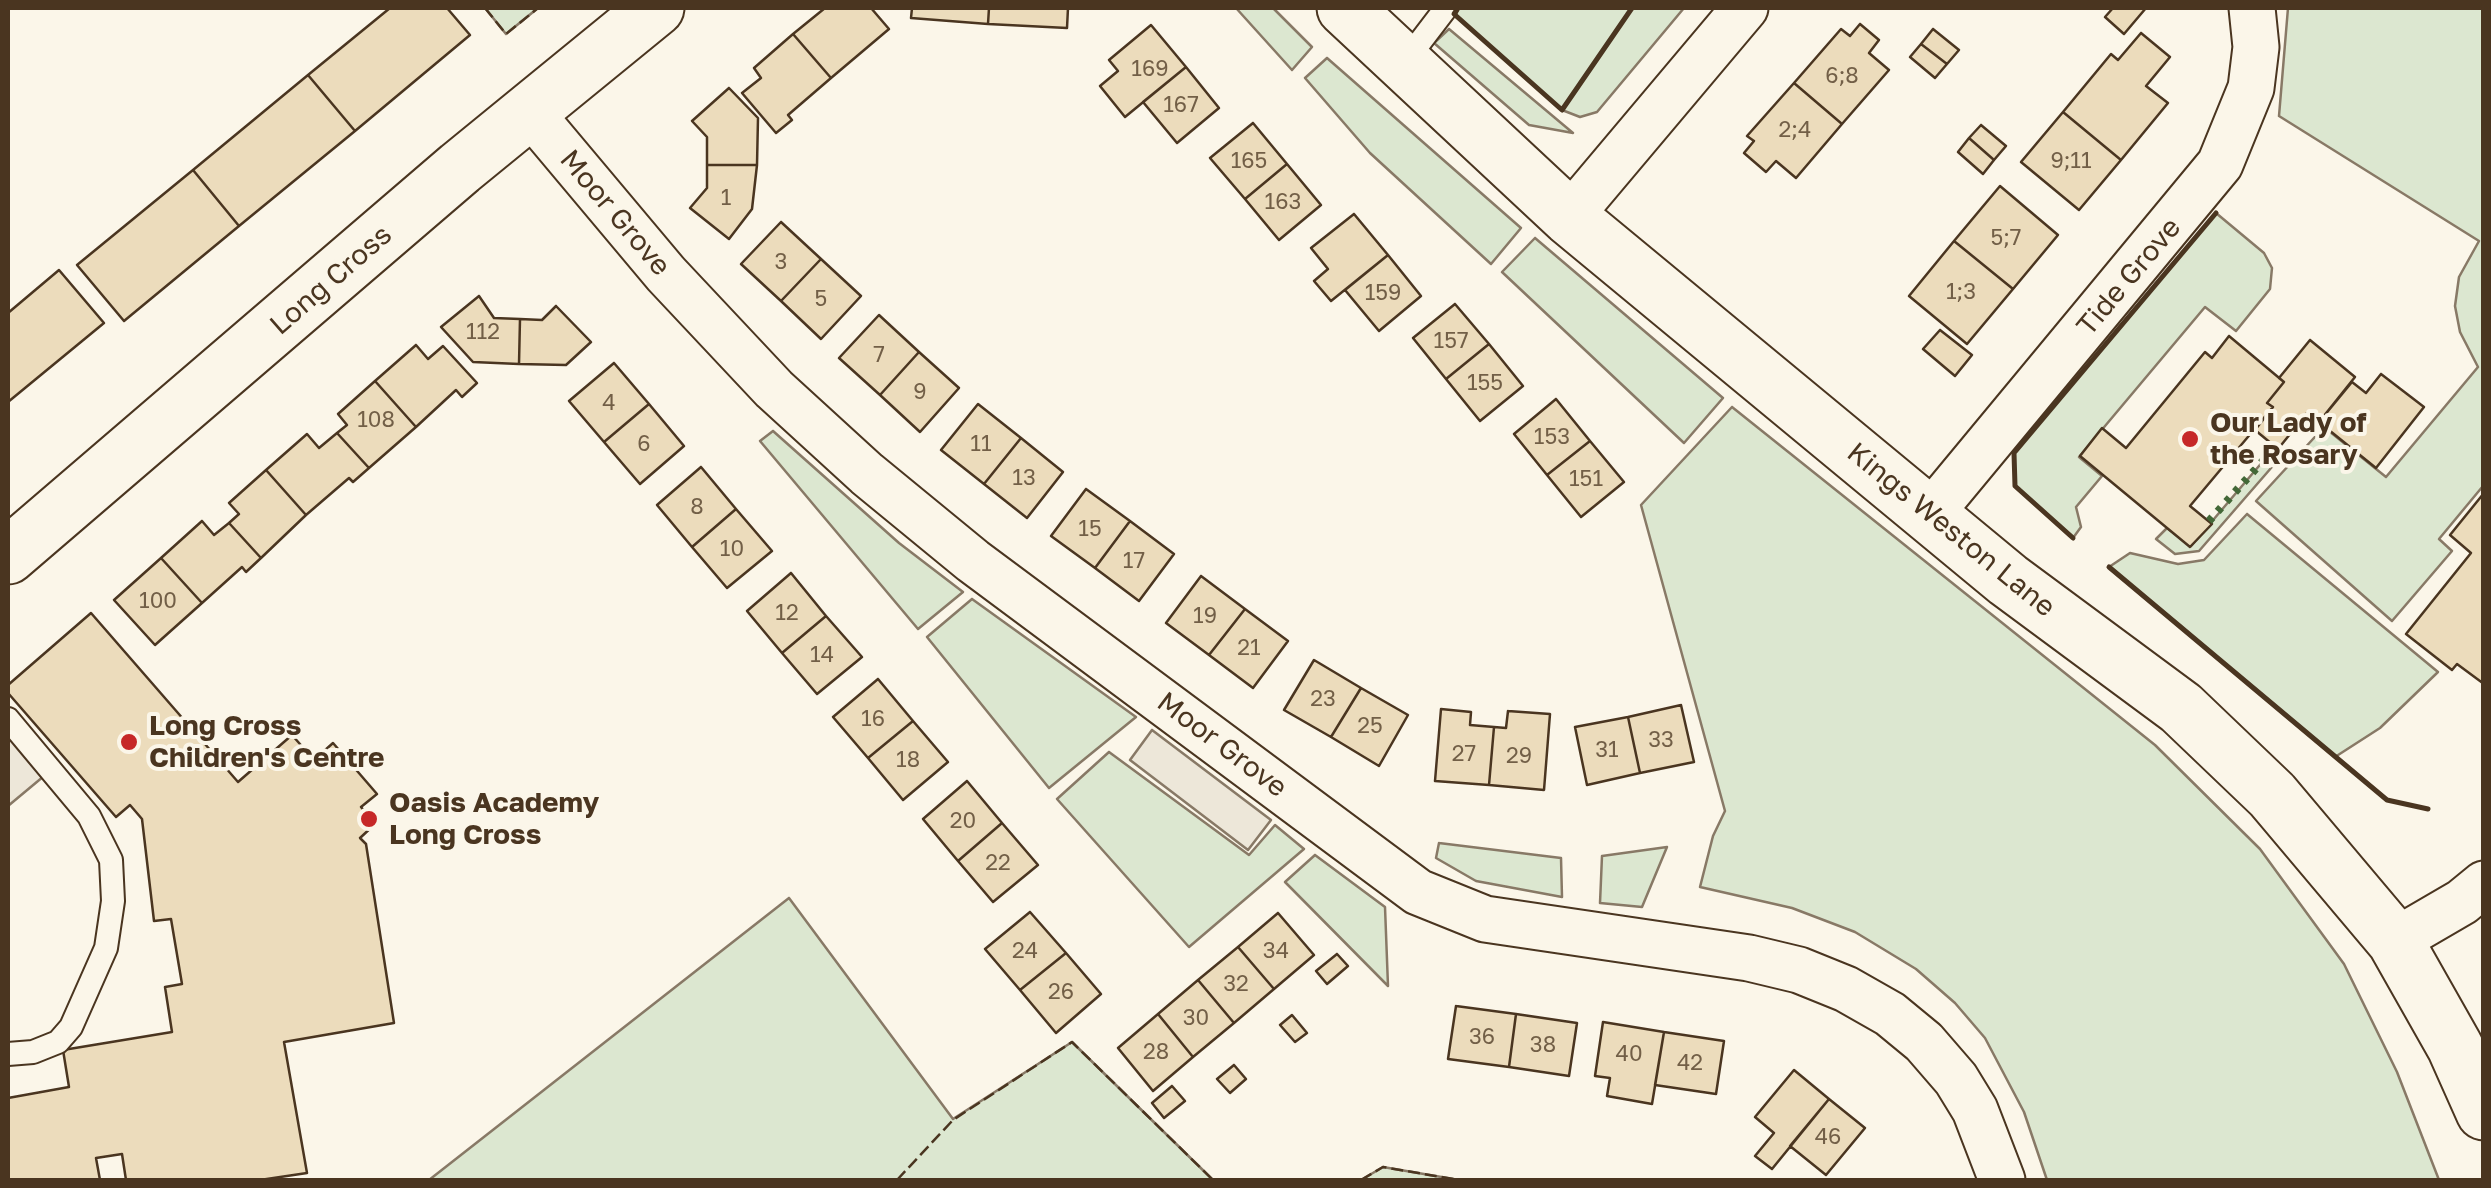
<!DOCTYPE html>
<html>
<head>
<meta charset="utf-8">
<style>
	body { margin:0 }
	#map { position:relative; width:2491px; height:1188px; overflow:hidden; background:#fbf6e9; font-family:"Golos Text",sans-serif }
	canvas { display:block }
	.frame { position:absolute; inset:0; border:10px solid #4a3520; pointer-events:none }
</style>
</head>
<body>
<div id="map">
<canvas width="2491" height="1188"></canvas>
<div class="frame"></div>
</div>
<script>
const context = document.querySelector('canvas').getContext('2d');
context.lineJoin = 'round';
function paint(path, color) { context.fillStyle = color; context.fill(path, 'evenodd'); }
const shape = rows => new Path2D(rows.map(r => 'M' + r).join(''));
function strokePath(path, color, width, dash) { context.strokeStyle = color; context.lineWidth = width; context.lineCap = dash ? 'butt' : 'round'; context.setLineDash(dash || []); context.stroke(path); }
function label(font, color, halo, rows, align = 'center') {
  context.font = font + ' "Golos Text",sans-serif'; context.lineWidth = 8; context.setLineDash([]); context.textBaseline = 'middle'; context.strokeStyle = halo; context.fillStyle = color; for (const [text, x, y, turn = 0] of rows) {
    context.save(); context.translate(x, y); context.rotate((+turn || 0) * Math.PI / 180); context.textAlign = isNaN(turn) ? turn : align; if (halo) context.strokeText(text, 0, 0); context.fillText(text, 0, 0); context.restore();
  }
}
const green = shape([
	[485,8,538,8,506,34,485,8],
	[1236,8,1273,8,1312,47,1292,70,1236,8],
	[1458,8,1684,8,1597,112,1580,117,1562,110,1454,14,1458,8],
	[2288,8,2483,8,2483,486,2439,539,2452,551,2392,621,2256,501,2324,427,2386,477,2478,367,2460,332,2455,306,2459,277,2479,241,2279,116,2288,8],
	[1449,29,1573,133,1529,125,1434,43,1449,29],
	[1327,58,1521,228,1491,264,1370,153,1305,78,1327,58],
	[2216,213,2264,253,2272,268,2270,289,2236,331,2205,307,2079,457,2102,476,2076,507,2081,527,2073,538,2015,486,2014,453,2216,213],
	[1535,238,1723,398,1684,443,1502,272,1535,238],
	[1732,407,2155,745,2260,849,2344,964,2397,1072,2439,1180,2047,1180,2024,1112,1985,1038,1955,1003,1916,969,1855,932,1792,908,1700,887,1713,836,1725,811,1641,505,1732,407],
	[773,431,899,543,963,592,918,629,760,441,773,431],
	[2270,453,2278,460,2199,551,2175,554,2156,539,2167,528,2191,546,2270,453],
	[2247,514,2438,672,2380,728,2335,757,2109,567,2130,553,2178,564,2204,560,2247,514],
	[972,599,1136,717,1049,788,927,637,972,599],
	[1109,752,1249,855,1275,825,1304,849,1189,947,1057,799,1109,752],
	[1439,843,1561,858,1562,897,1476,881,1436,858,1439,843],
	[1667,847,1642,907,1600,903,1602,856,1667,847],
	[1315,855,1385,907,1388,986,1285,882,1315,855],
	[789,898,953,1119,1072,1042,1213,1180,429,1180,789,898],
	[1383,1167,1459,1180,1361,1180,1383,1167]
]);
const parking = shape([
	[8,719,50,771,8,806,8,719],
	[1152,730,1271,820,1248,850,1130,760,1152,730]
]);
const building = shape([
	[390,8,447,8,470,35,355,131,308,75,390,8],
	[825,8,871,8,889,29,831,78,793,34,825,8],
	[912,8,989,8,988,24,911,18,912,8],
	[989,8,1068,8,1067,28,988,24,989,8],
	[2113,8,2146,8,2124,34,2105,17,2113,8],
	[1860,24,1879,40,1869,53,1889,70,1842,124,1794,83,1841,29,1850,36,1860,24],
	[1151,25,1186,67,1125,117,1100,86,1118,71,1109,60,1151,25],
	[1933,29,1959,50,1947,64,1921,44,1933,29],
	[2141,33,2170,57,2146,86,2168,103,2121,160,2063,112,2111,54,2118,60,2141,33],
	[793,34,831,78,788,115,792,120,776,133,742,93,761,78,754,68,793,34],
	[1921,44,1947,64,1935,78,1910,57,1921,44],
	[1186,67,1219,108,1177,143,1143,102,1186,67],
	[308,75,355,131,239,226,193,170,308,75],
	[1794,83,1842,124,1796,178,1776,161,1766,172,1744,153,1754,141,1747,136,1794,83],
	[729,88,758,118,757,165,707,165,707,137,692,121,729,88],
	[2063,112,2121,160,2079,210,2021,162,2063,112],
	[1253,123,1287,164,1245,199,1210,158,1253,123],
	[1981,125,2006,146,1994,160,1969,138,1981,125],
	[1969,138,1994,160,1983,174,1958,152,1969,138],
	[1287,164,1321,205,1279,240,1245,199,1287,164],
	[707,165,757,165,752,209,729,239,690,208,707,188,707,165],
	[193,170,239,226,124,321,77,265,193,170],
	[2000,186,2058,235,2013,289,1954,241,2000,186],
	[1354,214,1388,255,1331,301,1314,281,1328,269,1311,248,1354,214],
	[781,222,821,259,781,301,741,264,781,222],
	[1954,241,2013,289,1967,344,1909,296,1954,241],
	[1388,255,1421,296,1379,331,1345,290,1388,255],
	[821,259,861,296,821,339,781,301,821,259],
	[59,270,104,323,8,402,8,313,59,270],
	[479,296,494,318,520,319,519,364,473,362,441,327,479,296],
	[1455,304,1489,344,1446,379,1413,338,1455,304],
	[556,306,591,342,566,365,519,364,520,319,542,320,556,306],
	[879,315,919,352,880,395,839,358,879,315],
	[1940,330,1972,355,1955,376,1923,349,1940,330],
	[2229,336,2284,382,2267,403,2273,407,2190,506,2212,524,2190,547,2080,456,2102,428,2126,448,2205,352,2212,358,2229,336],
	[2310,340,2355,377,2319,422,2307,413,2278,449,2255,430,2273,407,2267,403,2284,382,2279,378,2310,340],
	[1489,344,1523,386,1480,421,1446,379,1489,344],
	[416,345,428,359,443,346,477,383,462,397,456,390,416,427,375,381,416,345],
	[919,352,959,388,920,432,880,395,919,352],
	[614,363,649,404,604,442,569,401,614,363],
	[2381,374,2424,407,2376,468,2319,422,2352,382,2366,393,2381,374],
	[375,381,416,427,369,468,337,433,347,425,338,414,375,381],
	[1556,399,1590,441,1547,475,1514,434,1556,399],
	[649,404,684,446,640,484,604,442,649,404],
	[978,404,1021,438,984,484,941,450,978,404],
	[337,433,369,468,353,482,349,478,306,515,266,470,307,434,319,448,337,433],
	[1021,438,1063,472,1027,518,984,484,1021,438],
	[1590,441,1624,482,1581,517,1547,475,1590,441],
	[701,467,736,509,692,547,657,505,701,467],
	[266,470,306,515,261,558,229,523,239,514,229,503,266,470],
	[1086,489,1130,521,1095,568,1051,536,1086,489],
	[2484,493,2484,684,2457,664,2452,670,2406,634,2471,553,2450,535,2484,493],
	[736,509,772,551,727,588,692,547,736,509],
	[202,521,214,535,229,523,261,558,246,572,242,567,202,603,161,558,202,521],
	[1130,521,1174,554,1139,601,1095,568,1130,521],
	[161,558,202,603,155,645,114,600,161,558],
	[791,573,826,616,782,653,747,611,791,573],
	[1201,576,1245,609,1209,655,1166,623,1201,576],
	[1245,609,1288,641,1253,688,1209,655,1245,609],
	[91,613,238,782,292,735,314,760,333,743,377,794,361,807,375,824,360,838,366,844,394,1023,284,1042,307,1173,260,1180,126,1180,122,1154,96,1158,100,1180,8,1180,8,1098,69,1087,63,1050,172,1032,165,987,182,984,171,919,154,921,142,819,130,805,116,817,8,693,8,685,91,613],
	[826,616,862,657,817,694,782,653,826,616],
	[1314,660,1361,688,1331,737,1284,710,1314,660],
	[878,679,913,721,868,758,833,717,878,679],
	[1361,688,1408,715,1379,766,1331,737,1361,688],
	[1681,705,1694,762,1640,773,1628,717,1681,705],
	[1441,709,1471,712,1470,725,1494,727,1489,785,1435,781,1441,709],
	[1508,711,1550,714,1544,790,1489,785,1494,727,1506,728,1508,711],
	[1628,717,1640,773,1587,785,1575,727,1628,717],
	[913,721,948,762,903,800,868,758,913,721],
	[967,781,1002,823,958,861,923,819,967,781],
	[1002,823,1038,865,993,902,958,861,1002,823],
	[1030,912,1066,953,1020,990,985,949,1030,912],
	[1278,913,1314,955,1274,989,1238,947,1278,913],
	[1238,947,1274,989,1234,1023,1198,980,1238,947],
	[1066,953,1101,994,1056,1033,1020,990,1066,953],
	[1337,954,1348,966,1327,984,1316,971,1337,954],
	[1198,980,1234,1023,1193,1057,1158,1014,1198,980],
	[1456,1006,1516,1014,1509,1067,1448,1059,1456,1006],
	[1158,1014,1193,1057,1153,1091,1118,1048,1158,1014],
	[1516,1014,1577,1023,1569,1076,1509,1067,1516,1014],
	[1292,1015,1307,1033,1295,1042,1280,1025,1292,1015],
	[1603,1022,1664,1032,1652,1104,1607,1096,1610,1078,1595,1076,1603,1022],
	[1664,1032,1724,1041,1716,1094,1655,1085,1664,1032],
	[1234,1065,1246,1079,1230,1093,1217,1079,1234,1065],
	[1794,1070,1829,1099,1772,1169,1755,1156,1774,1133,1755,1117,1794,1070],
	[1172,1086,1185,1101,1164,1118,1152,1103,1172,1086],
	[1829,1099,1865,1128,1826,1175,1790,1146,1829,1099]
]);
const service = shape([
	[1404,63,1446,8],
	[8,719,89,816,111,860,113,901,106,948,71,1027,58,1042,33,1052,8,1054]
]);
const minor = shape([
	[530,112,666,274,774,389,867,474,973,561,1418,892,1485,919,1749,958,1799,970,1846,989,1890,1014,1924,1042,1956,1079,1975,1110,2002,1180],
	[1569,217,1745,8],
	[1930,514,2220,164,2251,88,2256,47,2252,8],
	[2395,941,2462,902,2484,884]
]);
const tertiary = shape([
	[1345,8,1569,217,2008,580,2181,708,2272,795,2395,941,2455,1047,2484,1112],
	[8,556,460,168,656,8]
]);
const hedge = shape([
	[2209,521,2270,453]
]);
const fence = shape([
	[485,8,506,34,538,8],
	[897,1180,953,1120,1072,1042,1213,1180],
	[1361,1180,1383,1167,1459,1180]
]);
const wall = shape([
	[1458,8,1454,14,1562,110,1632,8],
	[2073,538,2015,486,2014,453,2216,213],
	[2109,567,2387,800,2428,809]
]);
const markers = [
	[2190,439,10,"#c62828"],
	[129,742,10,"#c62828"],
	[369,819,10,"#c62828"]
];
const numberNames = [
	["169",1150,69],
	["6;8",1842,76],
	["167",1181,105],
	["2;4",1795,130],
	["165",1249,161],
	["9;11",2071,161],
	["1",726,198],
	["163",1283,202],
	["5;7",2006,238],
	["3",781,262],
	["1;3",1961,292],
	["159",1383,293],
	["5",821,299],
	["112",483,332],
	["157",1451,341],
	["7",879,355],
	["155",1485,383],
	["9",920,392],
	["4",609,403],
	["108",376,420],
	["153",1552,437],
	["6",644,444],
	["11",981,444],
	["13",1024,478],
	["151",1586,479],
	["8",697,507],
	["15",1090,529],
	["10",732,549],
	["17",1134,561],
	["100",158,601],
	["12",787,613],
	["19",1205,616],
	["21",1249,648],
	["14",822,655],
	["23",1323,699],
	["16",873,719],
	["25",1370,726],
	["33",1661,740],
	["31",1607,750],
	["27",1464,754],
	["29",1519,756],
	["18",908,760],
	["20",963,821],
	["22",998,863],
	["24",1025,951],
	["34",1276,951],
	["32",1236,984],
	["26",1061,992],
	["30",1196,1018],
	["36",1482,1037],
	["38",1543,1045],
	["28",1156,1052],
	["40",1629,1054],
	["42",1690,1063],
	["46",1828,1137]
];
const streetNames = [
	["Moor Grove",615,213,50],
	["Tide Grove",2129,277,-50],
	["Long Cross",331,280,-41],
	["Kings Weston Lane",1951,530,39],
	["Moor Grove",1222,745,37]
];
const poiNames = [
	["Our Lady of",2210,423],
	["the Rosary",2210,455],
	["Long Cross",149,726],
	["Children's Centre",149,758],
	["Oasis Academy",389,803],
	["Long Cross",389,835]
];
paint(green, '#dce7d0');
strokePath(green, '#887966', 2.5);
paint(parking, '#ede7d9');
strokePath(parking, '#887966', 2.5);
paint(building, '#ecdcbc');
strokePath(building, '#4a3520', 2.5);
strokePath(service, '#4a3520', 26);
strokePath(minor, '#4a3520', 49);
strokePath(tertiary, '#4a3520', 59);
strokePath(service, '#fbf6e9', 22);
strokePath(minor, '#fbf6e9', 45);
strokePath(tertiary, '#fbf6e9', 55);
strokePath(hedge, '#436837', 8, [5, 8]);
strokePath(fence, '#4a3520', 2.5, [12, 5]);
strokePath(wall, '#4a3520', 5);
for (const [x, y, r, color] of markers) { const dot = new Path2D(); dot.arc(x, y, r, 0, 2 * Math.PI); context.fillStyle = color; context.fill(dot); strokePath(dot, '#fbf6e9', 4); }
label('22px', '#725f47', null, numberNames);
label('28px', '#4a3520', '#fbf6e9', streetNames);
label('bold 28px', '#4a3520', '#fbf6e9', poiNames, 'left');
</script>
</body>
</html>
